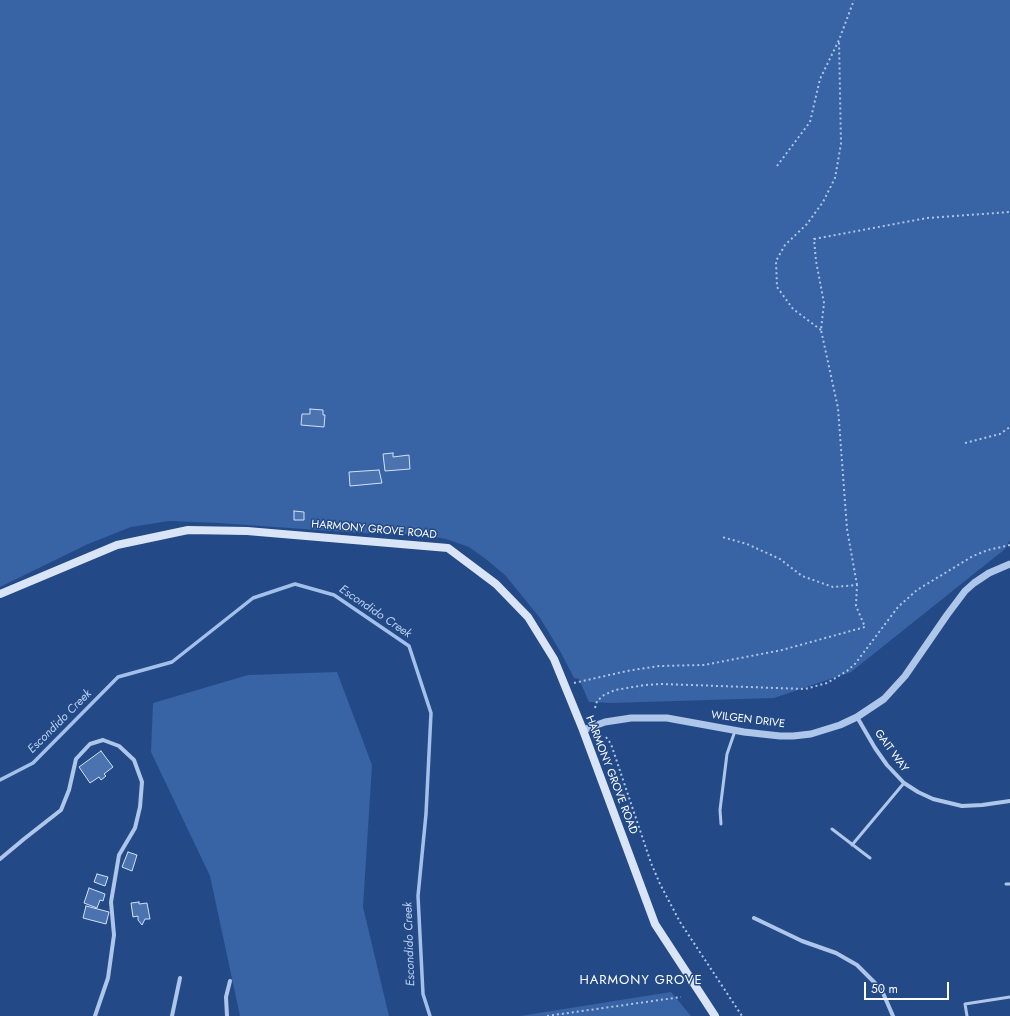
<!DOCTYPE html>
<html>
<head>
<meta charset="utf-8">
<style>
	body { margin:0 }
	#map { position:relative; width:1010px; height:1016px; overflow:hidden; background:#234a87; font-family:Jost,sans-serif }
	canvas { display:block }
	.scale { position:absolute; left:864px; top:982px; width:85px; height:18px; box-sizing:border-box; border:2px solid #fff; border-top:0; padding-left:5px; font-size:12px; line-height:14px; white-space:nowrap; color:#fff; -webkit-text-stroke:3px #234a87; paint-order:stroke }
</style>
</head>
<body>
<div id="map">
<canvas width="1010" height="1016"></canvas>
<div class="scale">50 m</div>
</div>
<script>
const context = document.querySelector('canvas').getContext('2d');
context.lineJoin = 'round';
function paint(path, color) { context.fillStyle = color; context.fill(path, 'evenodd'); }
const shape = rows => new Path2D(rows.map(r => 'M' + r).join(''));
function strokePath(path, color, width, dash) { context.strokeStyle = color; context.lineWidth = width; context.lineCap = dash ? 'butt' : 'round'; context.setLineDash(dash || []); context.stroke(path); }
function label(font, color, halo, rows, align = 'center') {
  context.font = font + ' Jost,sans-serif'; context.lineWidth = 3; context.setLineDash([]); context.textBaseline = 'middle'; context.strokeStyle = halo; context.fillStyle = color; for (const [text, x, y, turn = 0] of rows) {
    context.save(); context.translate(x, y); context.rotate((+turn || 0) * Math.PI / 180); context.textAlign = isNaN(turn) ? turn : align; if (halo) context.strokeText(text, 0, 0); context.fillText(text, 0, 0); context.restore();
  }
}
const green = shape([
	[0,0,1010,0,1010,540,1005,549,851,672,774,698,610,703,589,702,579,679,574,678,560,651,540,618,505,575,487,560,469,547,446,539,424,535,360,533,219,523,169,521,131,527,88,544,0,587],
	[337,672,372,765,363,907,389,1016,240,1016,210,876,151,752,153,703,248,675],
	[671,992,691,1016,520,1016]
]);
const stream = shape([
	[0,780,33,763,118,677,172,662,253,598,295,584,334,595,409,646,431,713,426,814,418,896,423,994,430,1016]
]);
const building = shape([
	[310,409,323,410,323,415,325,415,324,427,301,425,302,414,310,414,310,409],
	[393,453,393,457,409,455,410,469,385,471,383,454,393,453],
	[379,470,382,483,350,486,349,472,379,470],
	[294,511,304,512,304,520,294,520,294,511],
	[101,751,113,767,104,774,106,776,101,780,99,777,90,783,79,767,101,751],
	[128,852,137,855,132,871,122,867,128,852],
	[97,874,108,877,105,886,94,882,97,874],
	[89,888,105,894,103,901,100,900,97,908,84,903,89,888],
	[139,902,139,904,147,903,150,919,145,919,142,925,138,920,138,916,133,917,131,903,139,902],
	[86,906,109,912,106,924,83,918,86,906]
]);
const path = shape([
	[777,166,810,122,820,79,839,40,854,0],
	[821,330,793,309,777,287,776,261,785,245,807,224,823,202,835,178,841,144,839,40],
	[965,443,1000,434,1010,427],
	[857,585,847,529,838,408,821,330,824,303,816,261,814,239,927,218,1010,212],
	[574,683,627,671,659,666,704,665,782,650,865,627,856,606,857,585,833,587,802,576,780,559,747,544,722,537],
	[595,708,597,701,604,695,615,690,645,685,662,684,805,689,827,683,847,671,855,664,898,607,917,590,973,556,988,550,1010,545],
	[606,737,611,744,651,863,660,884,680,922,742,1016],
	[547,1016,681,997]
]);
const service = shape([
	[721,824,720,810,727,754,735,731],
	[832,829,870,858],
	[852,845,904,783],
	[1006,884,1010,884],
	[967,1016,965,1004,1010,997]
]);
const minor = shape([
	[857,717,875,748,887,765,904,783,918,792,933,799,962,806,982,805,1010,801],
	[0,859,24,839,61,810,69,790,76,759,90,744,103,740,119,746,134,760,142,782,140,807,135,828,119,855,111,902,114,935,108,978,95,1016],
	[754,918,802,941,836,953,857,965,875,983,883,993,893,1016],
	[172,1016,180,978],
	[227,1016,226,997,230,981]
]);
const tertiary = shape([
	[583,730,605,722,631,718,667,718,744,732,780,736,793,736,811,734,840,725,857,717,884,699,905,676,947,615,965,591,974,583,989,573,1010,564]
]);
const secondary = shape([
	[0,594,117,545,188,530,247,531,448,548,496,584,528,617,554,659,583,730,655,924,715,1016]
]);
const streetNames = [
	["HARMONY GROVE ROAD",374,530,5],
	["WILGEN DRIVE",748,720,7],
	["GAIT WAY",891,751,54],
	["HARMONY GROVE ROAD",611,775,69]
];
const waterNames = [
	["Escondido Creek",375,612,34],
	["Escondido Creek",60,722,-45],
	["Escondido Creek",410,944,-92]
];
const quarterNames = [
	["HARMONY GROVE",641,981]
];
paint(green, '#3863a4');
strokePath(stream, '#a2c0ea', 3.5);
paint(building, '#4b73af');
strokePath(building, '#d2e1f7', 1);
strokePath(path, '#aec6e9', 2, [2, 3]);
strokePath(service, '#aec6e9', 3);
strokePath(minor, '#aec6e9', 4);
strokePath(tertiary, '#aec6e9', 7);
strokePath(secondary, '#d9e5f7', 8);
label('11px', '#fff', '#234a87', streetNames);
label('italic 12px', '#bad0f0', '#234a87', waterNames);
context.letterSpacing = '1px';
label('13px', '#fff', '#234a87', quarterNames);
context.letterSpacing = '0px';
</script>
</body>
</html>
